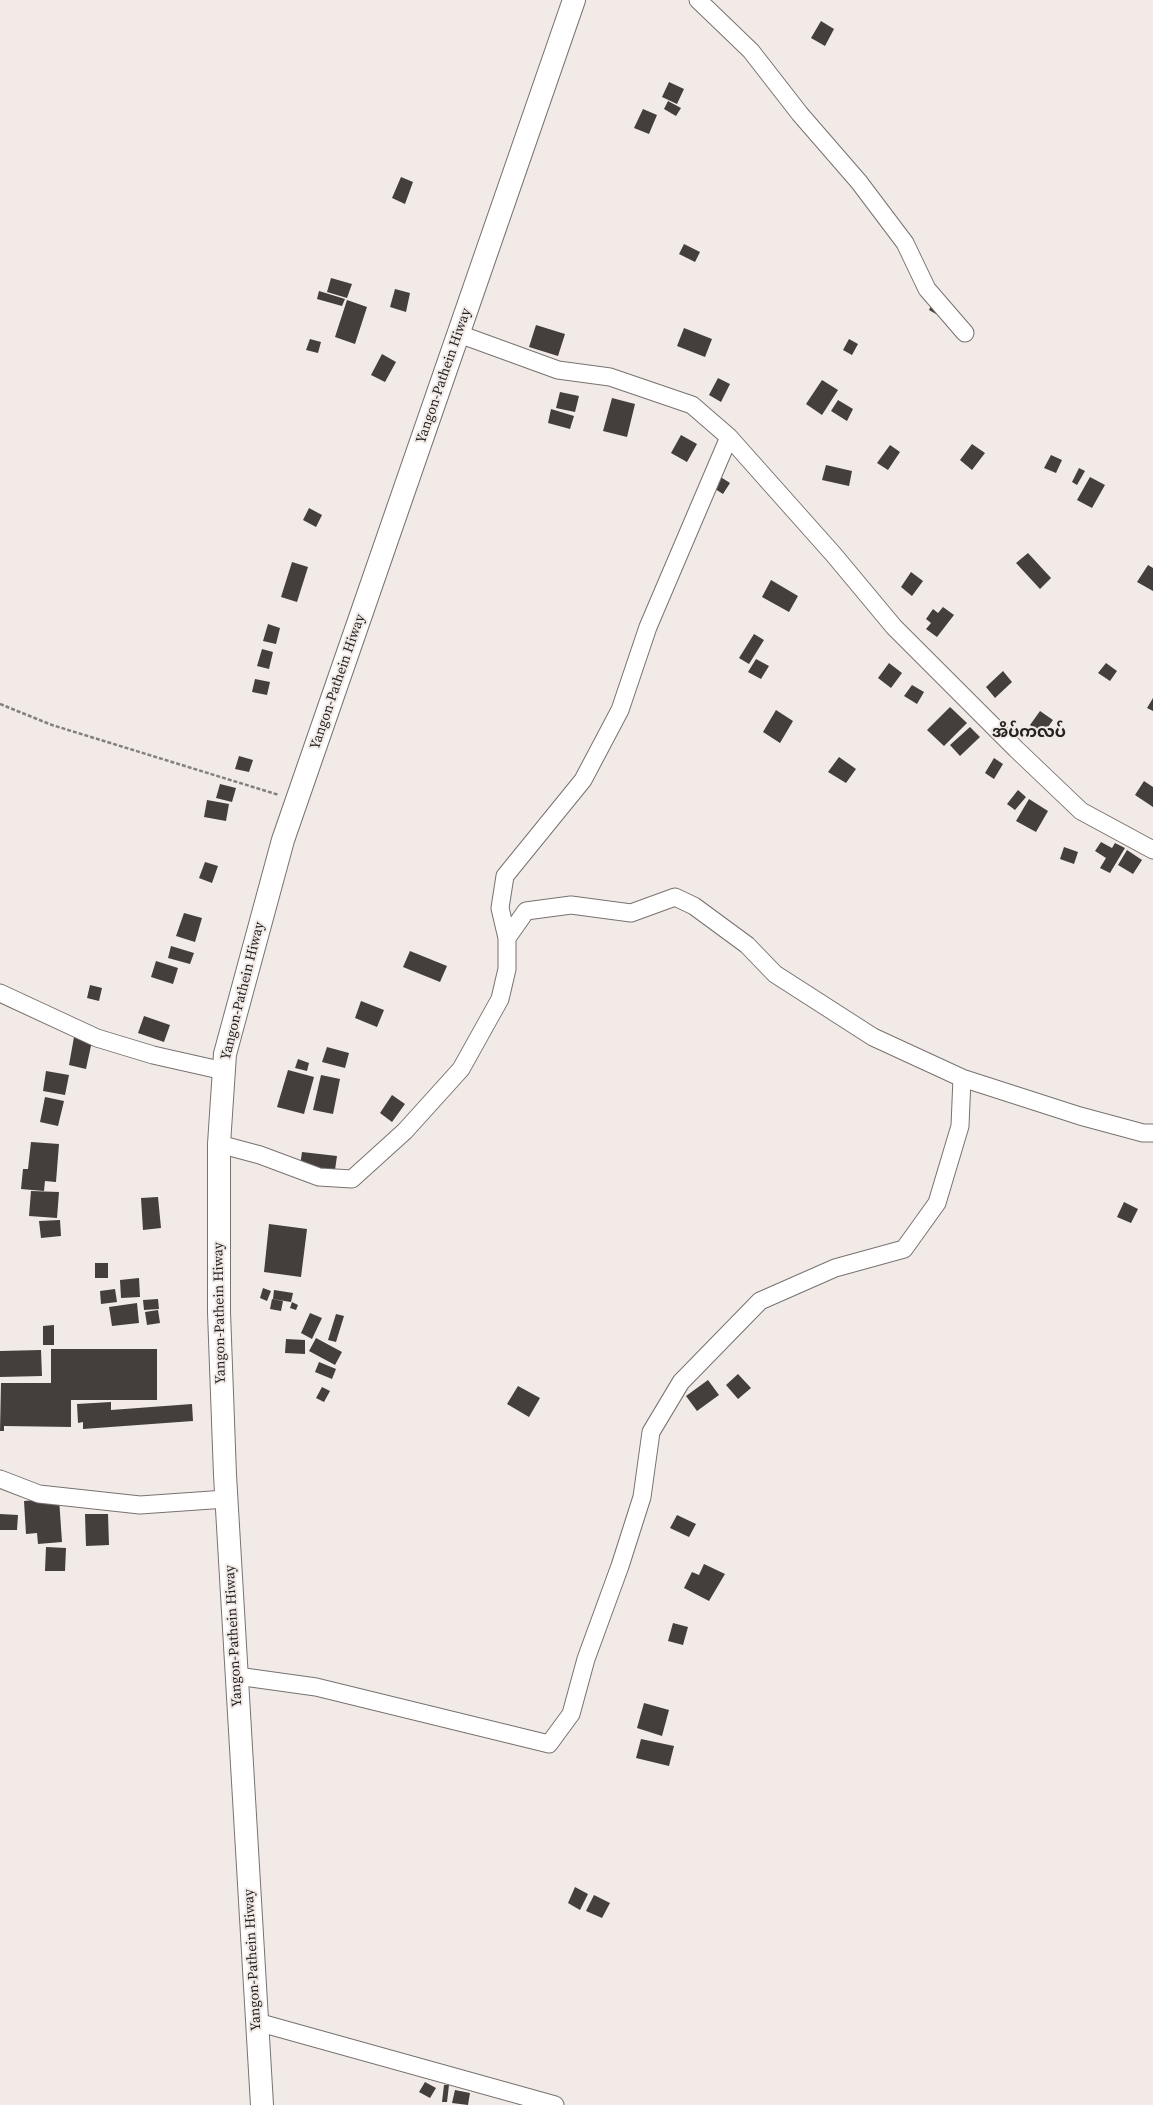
<!DOCTYPE html>
<html>
<head>
<meta charset="utf-8">
<style>
	body { margin:0 }
	canvas { display:block; background:#f1eae7 }
</style>
</head>
<body>
<canvas width="1153" height="2105"></canvas>
<script>
const context = document.querySelector('canvas').getContext('2d');
context.lineJoin = 'round';
function paint(path, color) { context.fillStyle = color; context.fill(path, 'evenodd'); }
const shape = rows => new Path2D(rows.map(r => 'M' + r).join(''));
function strokePath(path, color, width, dash) { context.strokeStyle = color; context.lineWidth = width; context.lineCap = dash ? 'butt' : 'round'; context.setLineDash(dash || []); context.stroke(path); }
function label(font, color, halo, rows, align = 'center') {
  context.font = font + ' "Source Serif 4","Noto Sans Myanmar",serif'; context.lineWidth = 4; context.setLineDash([]); context.textBaseline = 'middle'; context.strokeStyle = halo; context.fillStyle = color; for (const [text, x, y, turn = 0] of rows) {
    context.save(); context.translate(x, y); context.rotate((+turn || 0) * Math.PI / 180); context.textAlign = isNaN(turn) ? turn : align; if (halo) context.strokeText(text, 0, 0); context.fillText(text, 0, 0); context.restore();
  }
}
const building = shape([
	[821,21,834,29,825,46,811,38],
	[669,82,684,89,677,104,662,97],
	[668,101,681,108,676,116,664,109],
	[643,109,657,115,649,134,634,128],
	[401,177,413,182,405,204,392,198],
	[684,244,700,252,695,262,679,254],
	[331,278,352,284,347,298,327,292],
	[395,289,410,293,406,312,390,307],
	[319,291,345,299,342,306,317,299],
	[347,300,367,307,355,344,335,337],
	[933,302,941,306,936,314,929,310],
	[536,325,565,334,558,356,529,347],
	[684,328,712,339,705,357,677,346],
	[310,339,321,342,318,353,306,350],
	[849,339,858,344,852,355,843,350],
	[382,354,396,362,385,382,371,375],
	[718,378,730,384,721,402,709,395],
	[822,380,838,390,822,415,806,404],
	[560,392,579,396,575,412,556,408],
	[612,398,635,404,627,437,603,431],
	[838,400,853,409,847,421,831,411],
	[551,409,574,416,570,429,548,423],
	[681,435,697,444,687,462,671,453],
	[972,444,985,453,972,470,960,460],
	[890,445,900,452,888,470,877,463],
	[1051,455,1062,460,1056,473,1044,468],
	[826,465,852,471,849,486,822,480],
	[1079,468,1085,471,1077,485,1072,482],
	[719,476,730,483,723,494,712,487],
	[1090,477,1105,485,1092,508,1077,500],
	[309,508,322,515,316,527,303,520],
	[1028,553,1051,578,1040,589,1016,563],
	[292,562,308,567,297,602,281,597],
	[1148,565,1153,568,1153,591,1137,582],
	[911,572,923,581,912,596,901,587],
	[771,580,798,596,789,612,762,597],
	[943,607,954,615,937,637,926,629,931,623,926,619,933,609,938,613],
	[268,624,280,628,276,644,263,641],
	[754,634,764,640,749,664,739,658],
	[262,649,273,652,269,669,257,666],
	[756,659,769,666,761,679,748,672],
	[889,663,902,673,891,688,878,678],
	[1106,663,1117,671,1110,681,1098,673],
	[1003,671,1012,682,995,698,986,687],
	[255,679,270,682,267,695,252,692],
	[912,685,924,692,917,704,904,696],
	[1153,698,1153,711,1147,708],
	[950,707,967,723,944,746,927,730],
	[776,710,793,721,780,743,763,732],
	[1040,711,1053,720,1043,734,1030,725],
	[970,727,980,737,960,756,950,745],
	[239,756,253,760,249,772,235,769],
	[839,757,856,769,846,783,828,772],
	[994,758,1003,764,994,779,985,773],
	[1144,781,1153,787,1153,807,1135,795],
	[220,784,236,788,232,802,216,798],
	[1018,790,1026,797,1015,810,1007,804],
	[1029,799,1048,811,1036,832,1016,821],
	[207,800,229,804,226,821,204,817],
	[1101,842,1112,848,1115,843,1125,848,1110,873,1100,868,1106,858,1095,851],
	[1064,847,1078,852,1074,864,1060,859],
	[1127,850,1142,860,1133,874,1118,865],
	[205,862,218,866,212,883,199,878],
	[184,913,202,918,195,942,176,936],
	[171,946,194,953,190,964,168,958],
	[410,951,447,966,440,982,403,967],
	[156,961,178,968,173,984,151,977],
	[90,985,102,988,99,1001,87,998],
	[361,1001,384,1010,377,1027,355,1018],
	[144,1016,170,1025,164,1042,138,1033],
	[74,1037,92,1041,86,1069,69,1065],
	[327,1047,349,1053,345,1068,322,1062],
	[298,1059,309,1063,307,1071,295,1068],
	[288,1070,314,1077,304,1114,277,1107],
	[46,1071,69,1075,65,1095,43,1091],
	[321,1075,340,1079,333,1114,313,1110],
	[392,1095,405,1104,392,1122,380,1113],
	[45,1097,64,1101,58,1126,40,1122],
	[31,1142,59,1144,56,1182,45,1181,44,1191,21,1189,23,1169,28,1169],
	[302,1152,337,1156,335,1170,300,1166],
	[31,1191,59,1192,57,1218,29,1216],
	[158,1197,161,1228,143,1230,141,1198],
	[1124,1202,1138,1209,1131,1223,1117,1217],
	[60,1220,61,1236,41,1238,39,1221],
	[269,1224,307,1229,301,1277,264,1272],
	[95,1263,108,1263,108,1278,95,1278],
	[139,1278,140,1297,121,1298,120,1280],
	[263,1288,271,1291,267,1301,260,1298],
	[115,1289,117,1302,101,1304,100,1291],
	[274,1290,293,1293,291,1302,273,1299],
	[158,1299,159,1309,144,1310,143,1300],
	[272,1299,283,1301,281,1311,270,1309],
	[292,1302,298,1305,296,1310,290,1308],
	[137,1303,139,1323,112,1326,109,1307],
	[158,1310,160,1323,147,1325,145,1312],
	[310,1313,322,1318,312,1339,301,1333],
	[336,1314,344,1316,336,1342,328,1340],
	[54,1325,54,1345,43,1345,43,1326],
	[316,1338,342,1352,335,1365,309,1351],
	[286,1339,305,1340,305,1354,285,1353],
	[51,1349,157,1349,157,1400,71,1400,71,1427,4,1426,4,1431,0,1431,1,1383,51,1383],
	[41,1350,42,1376,0,1377,0,1351],
	[319,1362,336,1369,332,1379,315,1372],
	[738,1374,751,1388,738,1399,726,1385],
	[708,1380,719,1395,697,1411,686,1396],
	[518,1386,540,1398,529,1417,507,1404],
	[322,1387,330,1391,324,1402,316,1398],
	[111,1402,111,1410,192,1404,193,1421,83,1429,83,1422,78,1423,77,1404],
	[59,1498,62,1542,38,1544,37,1533,26,1534,24,1501],
	[0,1514,18,1515,17,1530,0,1530],
	[85,1514,108,1514,109,1545,86,1546],
	[677,1515,696,1524,689,1537,670,1528],
	[46,1547,66,1548,65,1571,45,1571],
	[704,1564,725,1574,709,1601,684,1588,692,1572,699,1575],
	[673,1623,688,1627,683,1645,668,1641],
	[644,1703,669,1710,662,1736,637,1728],
	[641,1739,674,1746,669,1766,636,1758],
	[575,1887,588,1894,580,1910,568,1903],
	[594,1895,610,1903,602,1918,586,1911],
	[425,2082,436,2088,430,2098,419,2092],
	[444,2085,449,2085,447,2102,442,2102],
	[455,2090,470,2093,468,2105,452,2103]
]);
const path = shape([
	[0,704,52,725,279,795]
]);
const minor = shape([
	[698,0,751,51,800,114,859,182,905,243,927,289,965,333],
	[459,334,558,370,610,377,692,405,729,437,834,555,894,627,1016,749,1081,811,1153,850],
	[507,938,500,908,505,876,583,780,620,710,648,627,729,437],
	[0,993,97,1038,153,1055,224,1071],
	[219,1144,260,1155,319,1177,352,1179,405,1131,461,1069,500,999,507,969,507,938,526,911,571,905,631,913,675,897,694,906,747,945,775,974,873,1037,962,1078,1080,1116,1143,1133,1153,1133],
	[0,1479,39,1494,140,1505,226,1499],
	[237,1676,316,1687,549,1744,571,1714,586,1659,620,1566,642,1497,651,1432,681,1382,760,1301,835,1268,904,1249,937,1203,960,1126,962,1078],
	[257,2022,555,2105]
]);
const trunk = shape([
	[262,2105,225,1475,219,1312,219,1144,225,1054,283,840,574,0]
]);
const streetNames = [
	["Yangon-Pathein Hiway",444,376,-71],
	["Yangon-Pathein Hiway",338,682,-71],
	["Yangon-Pathein Hiway",243,991,-76],
	["Yangon-Pathein Hiway",220,1313,-91],
	["Yangon-Pathein Hiway",234,1636,-93],
	["Yangon-Pathein Hiway",253,1960,-93]
];
const quarterNames = [
	["အိပ်ကလပ်",1029,733]
];
paint(building, '#443e3c');
strokePath(minor, '#787270', 19);
strokePath(trunk, '#787270', 24);
strokePath(path, '#85807f', 2.5, [4, 2]);
strokePath(minor, '#fff', 17);
strokePath(trunk, '#fff', 22);
label('14px', '#252322', '#f1eae7', streetNames);
label('bold 16px', '#252322', '#f1eae7', quarterNames);
</script>
</body>
</html>
